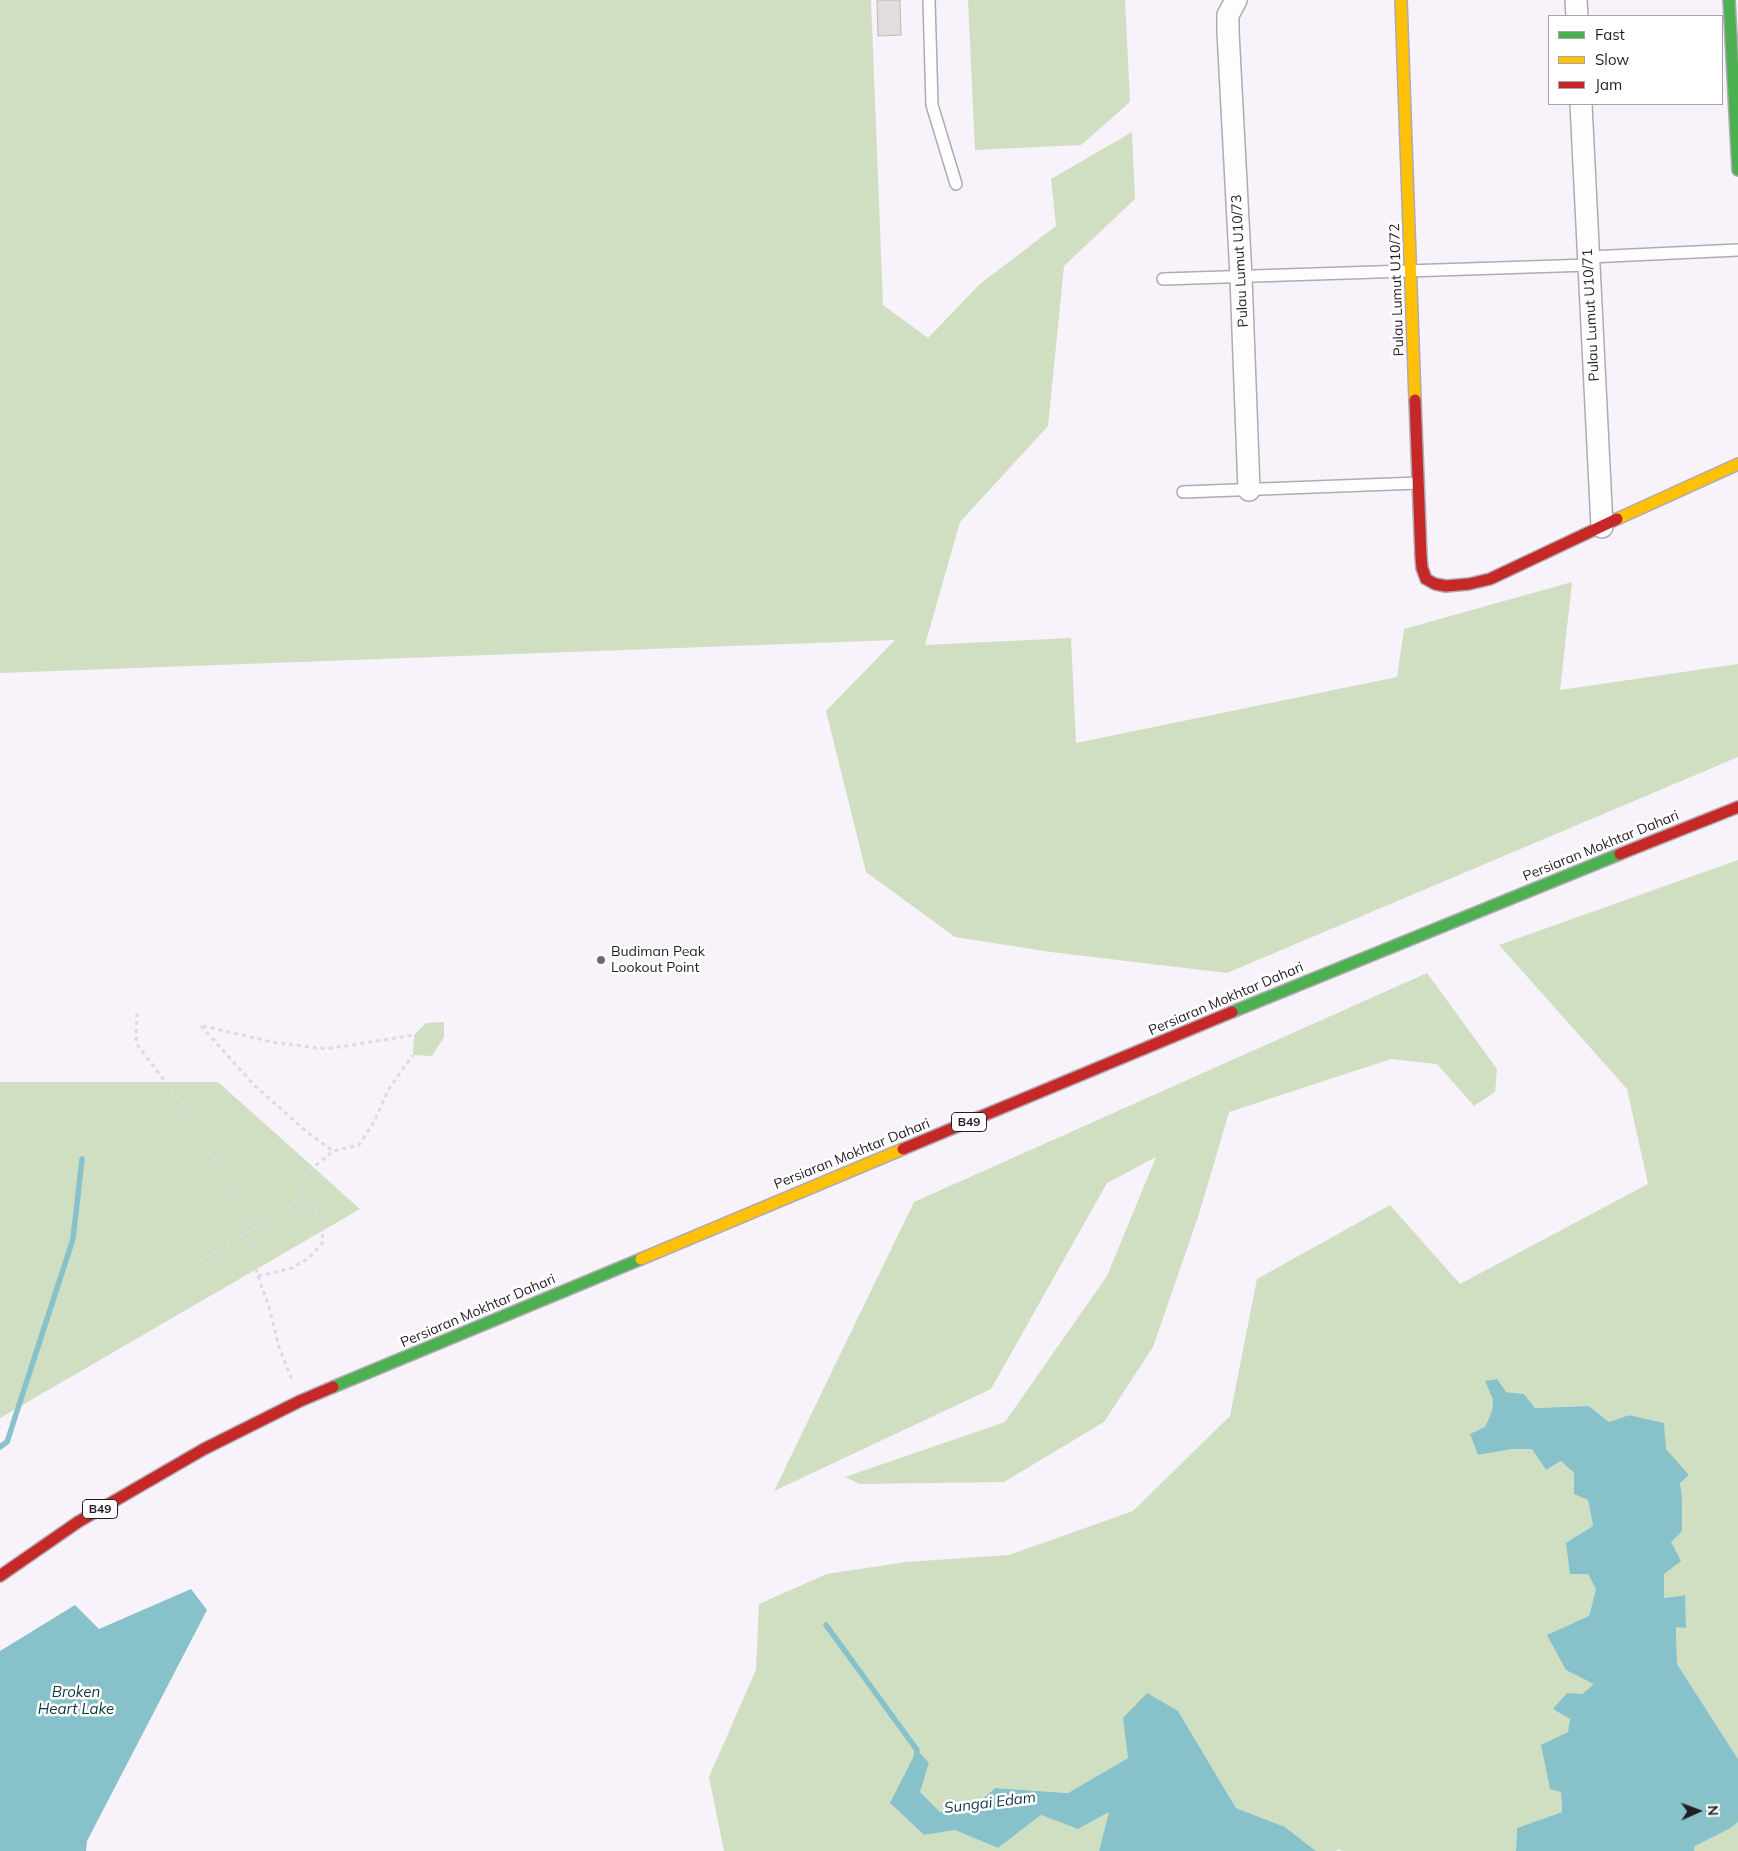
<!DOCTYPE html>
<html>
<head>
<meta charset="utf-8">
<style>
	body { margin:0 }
	#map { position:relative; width:1738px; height:1851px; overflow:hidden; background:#f8f2fa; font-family:Mulish,sans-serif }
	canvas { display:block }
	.legend { position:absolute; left:1548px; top:15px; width:175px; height:90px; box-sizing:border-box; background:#fff; border:1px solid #a7a4a8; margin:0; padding:6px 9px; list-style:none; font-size:15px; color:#231c25 }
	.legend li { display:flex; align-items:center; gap:10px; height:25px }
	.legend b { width:25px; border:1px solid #a7a4a8 }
	.north { position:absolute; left:1673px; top:1786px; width:50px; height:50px; -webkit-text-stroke:4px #fff; paint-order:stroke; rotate:88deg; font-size:14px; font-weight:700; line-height:20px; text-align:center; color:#231c25 }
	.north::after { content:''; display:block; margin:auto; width:18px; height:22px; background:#231c25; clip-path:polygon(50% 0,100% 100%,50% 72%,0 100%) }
</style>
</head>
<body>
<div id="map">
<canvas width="1738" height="1851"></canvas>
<ul class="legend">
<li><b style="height:6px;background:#4caf50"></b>Fast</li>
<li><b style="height:6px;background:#ffc107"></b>Slow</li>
<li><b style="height:6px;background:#c62828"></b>Jam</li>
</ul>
<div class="north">N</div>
</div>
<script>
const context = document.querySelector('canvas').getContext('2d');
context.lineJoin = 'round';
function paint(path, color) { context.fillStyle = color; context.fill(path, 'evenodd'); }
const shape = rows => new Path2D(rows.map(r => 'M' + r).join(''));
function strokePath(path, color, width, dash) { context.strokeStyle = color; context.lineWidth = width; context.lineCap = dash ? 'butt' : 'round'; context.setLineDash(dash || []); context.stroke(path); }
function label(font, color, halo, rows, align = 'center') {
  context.font = font + ' Mulish,sans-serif'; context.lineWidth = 5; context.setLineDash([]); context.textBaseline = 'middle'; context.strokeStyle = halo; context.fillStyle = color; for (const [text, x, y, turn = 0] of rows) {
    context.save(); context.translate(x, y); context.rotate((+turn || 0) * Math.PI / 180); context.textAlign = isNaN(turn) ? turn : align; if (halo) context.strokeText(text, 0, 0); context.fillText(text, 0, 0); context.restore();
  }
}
const green = shape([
	[0,0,871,0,883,305,928,338,980,284,1056,226,1051,179,1132,132,1135,199,1064,266,1048,426,960,522,925,645,1071,638,1076,743,1397,677,1404,629,1572,582,1560,690,1738,664,1738,757,1227,973,1051,952,955,937,866,872,826,711,895,640,0,673],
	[968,0,1125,0,1130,102,1081,145,975,150],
	[1738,860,1738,1759,1677,1664,1676,1626,1686,1628,1684,1595,1664,1598,1664,1574,1682,1497,1680,1483,1689,1475,1665,1449,1664,1423,1629,1415,1609,1422,1589,1406,1535,1408,1524,1394,1506,1392,1485,1381,1493,1400,1492,1411,1485,1427,1478,1455,1512,1449,1532,1449,1546,1470,1561,1461,1574,1473,1574,1493,1588,1500,1593,1526,1570,1574,1588,1574,1596,1589,1589,1616,1595,1684,1582,1694,1554,1708,1570,1719,1561,1791,1562,1812,1517,1828,1516,1851,1341,1851,1340,1849,1335,1851,1316,1851,1285,1827,1236,1808,1178,1711,1124,1718,1128,1758,1068,1793,995,1788,979,1802,940,1812,920,1792,929,1763,890,1803,924,1835,955,1830,998,1848,1041,1815,1078,1829,1110,1811,1099,1851,724,1851,709,1777,756,1670,759,1604,827,1574,906,1562,1009,1555,1133,1511,1230,1416,1257,1279,1390,1205,1460,1284,1648,1184,1627,1089,1499,945],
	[1427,973,1497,1069,1495,1092,1474,1106,1437,1064,1391,1059,1229,1112,1199,1214,1153,1347,1104,1422,1004,1482,860,1484,845,1477,1005,1422,1107,1276,1156,1157,1107,1183,991,1389,774,1491,914,1202],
	[444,1022,444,1037,432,1056,413,1055,414,1035,426,1023],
	[0,1082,218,1082,360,1209,0,1418],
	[1738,1822,1738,1851,1694,1851,1695,1846,1731,1828]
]);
const water = shape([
	[1497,1379,1506,1392,1524,1394,1535,1408,1589,1406,1609,1422,1629,1415,1664,1423,1666,1449,1689,1475,1680,1483,1682,1497,1682,1531,1671,1542,1681,1561,1664,1574,1664,1598,1685,1595,1686,1628,1676,1627,1677,1664,1738,1759,1738,1822,1731,1828,1695,1846,1694,1851,1516,1851,1517,1828,1562,1812,1561,1792,1550,1789,1541,1745,1568,1732,1570,1719,1553,1709,1567,1693,1582,1694,1594,1684,1566,1670,1547,1635,1589,1616,1596,1589,1588,1574,1570,1574,1566,1543,1593,1526,1588,1500,1574,1494,1574,1473,1561,1461,1546,1470,1532,1449,1512,1449,1478,1455,1470,1434,1485,1427,1492,1411,1493,1400,1485,1381],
	[191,1589,207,1610,87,1841,86,1851,0,1851,0,1651,75,1605,99,1629],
	[1147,1693,1178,1711,1236,1808,1285,1827,1316,1851,1099,1851,1109,1812,1078,1829,1041,1815,998,1848,955,1830,924,1835,890,1803,917,1750,929,1763,920,1792,940,1812,979,1802,995,1788,1068,1793,1128,1758,1123,1718]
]);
const stream = shape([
	[0,1447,7,1442,73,1239,82,1159],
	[826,1625,917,1750,916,1758]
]);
const building = shape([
	[877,0,900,0,901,35,878,36,877,0]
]);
const path = shape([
	[137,1013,136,1043,185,1108,236,1199,258,1276,269,1307,279,1347,292,1380],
	[201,1026,255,1086,307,1132,333,1151,359,1145,375,1120,388,1090,413,1055],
	[203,1026,272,1042,326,1049,414,1035],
	[258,1276,292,1268,309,1258,323,1242,321,1219,301,1200,301,1178,333,1151],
	[151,1290,301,1200]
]);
const lane = shape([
	[929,0,932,105,956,184],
	[1589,257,1738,250],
	[1163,279,1589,265],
	[1183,492,1418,483]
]);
const street = shape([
	[1236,0,1228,15,1228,32,1241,277,1249,490],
	[1576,0,1577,16],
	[1581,104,1602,527]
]);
const fast = shape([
	[1729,0,1738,170],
	[1232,1012,1620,854],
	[333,1387,641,1259]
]);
const slow = shape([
	[1401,0,1415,400],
	[1617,519,1738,464],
	[641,1259,903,1149]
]);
const jam = shape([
	[1415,400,1421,557,1422,568,1426,579,1435,584,1446,586,1469,584,1490,579,1617,519],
	[1620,854,1738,807],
	[903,1149,1232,1012],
	[0,1576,78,1522,204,1449,300,1401,333,1387]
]);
const markers = [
	[601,960,5,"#6e6770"]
];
const shields = [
	[969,1122,35],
	[100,1509,35]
];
const shieldNames = [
	["B49",969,1122],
	["B49",100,1509]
];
const streetNames = [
	["Pulau Lumut U10/73",1240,261,-93],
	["Pulau Lumut U10/72",1397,290,-92],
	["Pulau Lumut U10/71",1591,315,-93],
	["Persiaran Mokhtar Dahari",1601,846,-22],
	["Persiaran Mokhtar Dahari",1226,999,-23],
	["Persiaran Mokhtar Dahari",852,1154,-22],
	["Persiaran Mokhtar Dahari",478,1311,-23]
];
const poiNames = [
	["Budiman Peak",611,952],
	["Lookout Point",611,968]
];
const waterNames = [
	["Broken",76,1692],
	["Heart Lake",76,1709],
	["Sungai Edam",990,1803,-7]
];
paint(green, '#d0dec2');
paint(water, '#87c2cb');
strokePath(stream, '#87c2cb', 5.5);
paint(building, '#e3dcdc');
strokePath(building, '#beb8b7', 1);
strokePath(lane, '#b0aab2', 14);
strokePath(street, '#b0aab2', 24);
strokePath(fast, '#b0aab2', 14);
strokePath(slow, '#b0aab2', 14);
strokePath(jam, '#b0aab2', 14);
strokePath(path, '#dddbdd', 3, [4, 4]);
strokePath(lane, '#fefdfe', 11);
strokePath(street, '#fefdfe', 21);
strokePath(fast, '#4caf50', 11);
strokePath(slow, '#ffc107', 11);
strokePath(jam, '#c62828', 11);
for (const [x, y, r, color] of markers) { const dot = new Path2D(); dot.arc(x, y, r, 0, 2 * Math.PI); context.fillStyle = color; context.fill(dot); strokePath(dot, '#fff', 2); }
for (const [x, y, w] of shields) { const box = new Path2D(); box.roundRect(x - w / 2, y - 9.5, w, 19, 4); context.fillStyle = '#fff'; context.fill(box); strokePath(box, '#231c25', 1); }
label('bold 12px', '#231c25', null, shieldNames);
label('14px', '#231c25', '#fff', streetNames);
label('14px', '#231c25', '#fff', poiNames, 'left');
label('italic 15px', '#0d373b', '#fff', waterNames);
</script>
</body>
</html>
